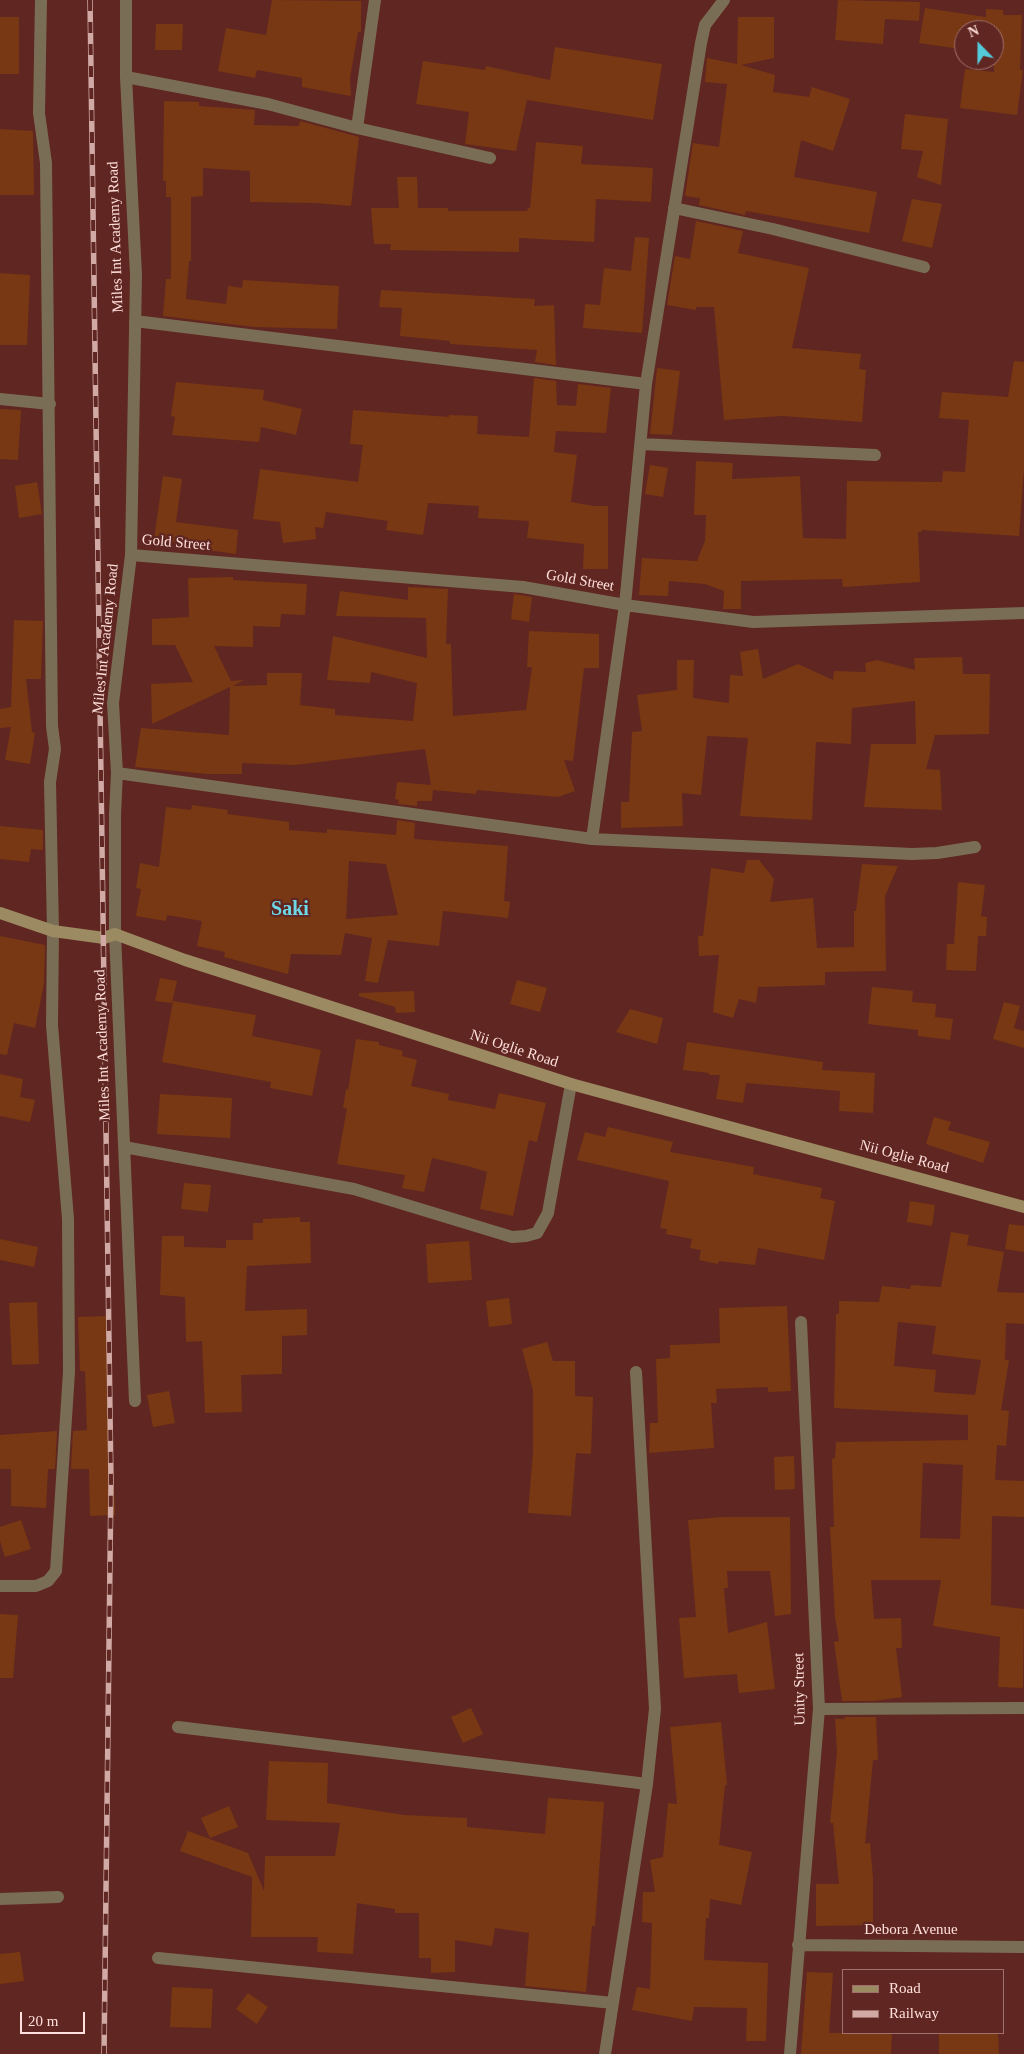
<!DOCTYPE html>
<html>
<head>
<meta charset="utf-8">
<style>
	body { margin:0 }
	#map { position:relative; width:1024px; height:2054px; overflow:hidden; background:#602621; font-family:Georgia,serif }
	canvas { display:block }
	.legend { position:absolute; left:842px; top:1969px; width:162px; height:65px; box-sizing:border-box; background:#602621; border:1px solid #a0706c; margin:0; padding:6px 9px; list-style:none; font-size:15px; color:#ffe0dc }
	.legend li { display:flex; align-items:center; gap:10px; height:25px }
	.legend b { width:25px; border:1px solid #a0706c }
	.north { position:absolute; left:954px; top:20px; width:50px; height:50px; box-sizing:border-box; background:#602621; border:1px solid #a0706c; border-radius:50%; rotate:338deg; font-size:14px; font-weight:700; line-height:20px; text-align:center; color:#ffe0dc }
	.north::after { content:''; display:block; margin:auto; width:18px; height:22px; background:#53cbda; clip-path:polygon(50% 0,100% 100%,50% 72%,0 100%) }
	.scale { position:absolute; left:20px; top:2012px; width:65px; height:22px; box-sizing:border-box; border:2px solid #ffe0dc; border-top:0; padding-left:6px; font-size:15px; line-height:18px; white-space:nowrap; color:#ffe0dc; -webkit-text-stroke:4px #602621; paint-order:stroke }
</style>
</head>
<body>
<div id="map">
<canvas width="1024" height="2054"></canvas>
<ul class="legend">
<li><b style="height:6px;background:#9b8a62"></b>Road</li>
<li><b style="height:6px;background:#d1aaa6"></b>Railway</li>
</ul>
<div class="north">N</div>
<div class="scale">20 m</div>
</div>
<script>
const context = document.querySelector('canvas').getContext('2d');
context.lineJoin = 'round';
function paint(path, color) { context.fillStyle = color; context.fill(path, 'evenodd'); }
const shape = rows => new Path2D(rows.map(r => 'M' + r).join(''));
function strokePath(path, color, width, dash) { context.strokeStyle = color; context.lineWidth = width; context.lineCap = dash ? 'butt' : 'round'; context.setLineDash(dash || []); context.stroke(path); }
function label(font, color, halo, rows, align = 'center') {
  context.font = font + ' Georgia,serif'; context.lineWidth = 4.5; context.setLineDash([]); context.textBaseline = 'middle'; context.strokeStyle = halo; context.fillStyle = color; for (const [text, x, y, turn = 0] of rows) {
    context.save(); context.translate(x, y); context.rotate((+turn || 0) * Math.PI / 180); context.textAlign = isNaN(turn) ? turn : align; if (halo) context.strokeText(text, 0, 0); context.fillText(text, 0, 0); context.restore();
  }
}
const building = shape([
	[272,0,361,1,361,32,358,32,350,78,351,96,302,87,302,78,257,70,255,78,218,71,226,28,266,35],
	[838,0,920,2,919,21,885,19,883,44,835,40],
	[925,8,986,17,986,9,1003,10,1003,15,1022,15,1020,70,1023,70,1017,115,960,108,965,69,994,72,994,30,964,30,960,49,919,43],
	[0,17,19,17,19,74,0,74],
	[738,17,774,17,774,58,741,65,775,75,773,92,809,97,812,87,850,99,833,151,801,140,794,177,877,192,869,233,746,211,745,215,699,205,700,198,685,196,693,143,719,147,727,84,705,82,707,58,737,64],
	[156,24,183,24,182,50,155,50],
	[555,47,662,64,653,120,527,100,516,151,465,144,469,112,416,104,423,61,485,70,486,66,550,80],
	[164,101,199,102,199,106,255,110,254,125,299,126,300,121,359,137,351,206,315,203,250,202,250,171,203,168,203,196,191,197,191,261,189,261,186,299,226,304,228,286,242,288,243,280,339,286,337,329,254,327,163,316,166,279,171,279,171,197,166,197,166,181,163,181],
	[905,114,948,119,941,185,917,177,923,151,901,149],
	[0,129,33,131,34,195,0,195],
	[536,142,583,146,581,164,653,168,651,202,596,199,594,242,519,238,519,252,390,250,391,244,374,244,371,208,399,208,397,177,417,177,418,208,448,208,448,211,527,211,528,208,530,208],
	[912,199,942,204,932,248,902,241],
	[696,221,743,231,738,253,809,268,792,348,861,354,859,369,866,370,862,422,782,416,724,420,714,307,696,307,696,310,667,305,675,256,690,259],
	[635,237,649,238,642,333,583,328,585,304,600,305,604,268,631,271],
	[0,273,30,275,27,345,0,345],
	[381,290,535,299,534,306,554,305,556,365,535,362,537,350,450,344,450,341,400,336,402,308,379,307],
	[1014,361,1024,362,1024,469,1019,536,922,530,921,532,918,532,920,582,843,587,842,579,741,581,741,609,723,609,724,591,705,584,669,581,668,596,639,595,642,558,697,561,705,541,706,515,694,515,696,461,733,463,732,479,800,476,803,538,846,539,847,481,942,482,943,471,965,472,969,420,939,418,942,392,1008,397],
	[657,368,680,371,672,435,650,434],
	[534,378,556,381,557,405,576,406,578,384,611,388,606,433,556,431,554,452,577,455,571,502,594,506,608,506,608,569,583,569,584,544,527,538,529,521,478,518,479,506,428,503,423,535,386,530,388,521,326,512,323,528,315,527,316,539,283,543,280,522,253,519,260,469,358,482,363,445,350,444,353,410,449,417,449,415,478,416,477,434,529,437],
	[176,382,264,390,263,400,302,409,296,435,261,427,259,442,172,435,175,417,171,416],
	[0,409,21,410,18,460,0,459],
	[650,465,668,468,663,497,645,494],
	[163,476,182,479,176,522,238,530,236,554,179,546,179,543,154,539],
	[37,482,42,514,19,518,15,486],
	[233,577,233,580,307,584,305,615,281,614,280,627,253,626,253,647,214,646,231,681,244,680,233,686,267,685,267,673,302,673,300,705,335,709,335,715,413,721,417,683,371,672,370,683,327,680,333,636,427,658,426,618,336,616,340,591,408,600,408,587,448,589,446,644,451,644,453,716,526,710,532,667,527,667,529,631,599,634,599,668,584,668,573,761,564,760,575,791,558,797,477,790,476,794,433,790,432,801,417,801,417,806,398,804,399,800,395,799,397,782,431,785,425,749,295,765,242,763,242,774,207,774,135,767,141,728,229,735,230,687,152,724,151,684,193,682,175,645,152,645,152,619,189,617,188,578],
	[514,594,532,597,529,622,511,619],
	[14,620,43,621,41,679,26,679,32,732,35,733,30,764,5,760,11,727,0,728,0,709,11,707],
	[758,649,763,679,798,664,833,680,834,671,866,672,865,663,877,660,915,670,914,658,962,657,963,674,990,674,989,734,935,735,926,769,940,770,942,810,864,807,871,744,916,744,915,701,852,708,851,744,816,742,812,820,740,816,748,738,707,736,701,795,682,793,683,826,621,828,621,802,629,802,632,732,642,731,637,695,677,690,677,660,694,660,693,698,729,703,730,675,743,676,740,652],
	[192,805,228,810,227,814,289,822,289,830,327,833,327,829,396,835,397,820,415,823,414,839,508,846,504,901,510,902,508,918,443,911,439,946,388,940,378,983,365,981,372,938,345,933,341,955,291,954,288,974,224,957,225,952,197,946,202,921,167,915,166,921,136,916,141,889,136,888,140,863,159,867,166,807,191,810],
	[349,861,386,864,398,915,346,919],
	[0,826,43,830,43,850,31,849,29,862,0,859],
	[747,860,759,860,774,879,770,902,813,898,817,948,854,947,854,911,856,911,862,864,898,866,885,896,886,971,825,972,825,985,758,987,756,1003,739,999,733,1018,713,1012,719,955,699,956,698,936,703,936,711,868,744,873],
	[958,882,985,885,981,916,987,917,986,936,978,936,976,971,946,970,947,944,954,944],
	[0,936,45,945,44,984,35,1028,14,1023,7,1055,0,1054],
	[160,978,177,981,172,1003,155,1001],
	[517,980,547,988,540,1012,510,1004],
	[872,987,913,991,912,1002,936,1004,935,1017,953,1019,950,1040,918,1036,918,1030,868,1024],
	[414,991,415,1012,396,1013,395,1007,359,996,359,993],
	[173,1001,256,1015,252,1036,321,1050,312,1096,270,1088,271,1082,162,1062],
	[1004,1002,1020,1006,1014,1028,1024,1031,1024,1048,993,1039],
	[630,1009,663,1018,657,1044,616,1032],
	[356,1039,379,1042,379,1045,403,1051,402,1056,417,1060,411,1086,449,1094,448,1100,495,1109,499,1093,546,1103,537,1142,529,1140,513,1216,480,1209,487,1172,471,1167,432,1158,424,1192,402,1188,405,1175,337,1164,347,1108,343,1108,346,1089,348,1090],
	[687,1042,823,1062,822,1070,875,1073,873,1113,839,1111,840,1091,746,1083,743,1103,716,1099,720,1075,709,1075,709,1073,683,1070],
	[0,1074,23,1079,20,1097,35,1100,30,1122,0,1116],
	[160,1094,232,1098,230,1138,157,1134],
	[934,1117,951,1122,948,1130,990,1142,983,1163,926,1144],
	[608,1127,673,1142,670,1152,754,1167,753,1174,822,1188,820,1198,835,1201,824,1260,758,1248,755,1265,719,1261,718,1264,699,1260,701,1250,690,1248,692,1239,666,1234,667,1229,660,1228,669,1181,577,1160,585,1132,605,1137],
	[184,1183,211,1185,208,1212,181,1209],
	[910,1201,935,1205,932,1226,907,1222],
	[300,1217,300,1222,310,1222,311,1263,247,1266,245,1311,307,1309,307,1335,282,1336,282,1374,241,1375,242,1412,205,1413,202,1341,186,1342,185,1297,160,1295,162,1236,184,1236,184,1247,226,1248,226,1240,253,1240,253,1223,263,1223,263,1219],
	[1009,1224,1024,1226,1024,1252,1005,1249],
	[951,1232,969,1235,967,1245,1004,1252,997,1292,1024,1293,1024,1324,1006,1323,1005,1360,1009,1360,1001,1410,1009,1411,1006,1446,997,1445,995,1480,1024,1481,1024,1517,992,1516,991,1605,1024,1609,1023,1688,998,1687,1000,1637,933,1626,941,1580,871,1580,874,1619,901,1618,902,1648,896,1648,902,1697,875,1701,842,1701,834,1642,839,1641,835,1617,830,1527,834,1527,832,1459,835,1458,836,1442,968,1440,968,1415,834,1408,836,1314,839,1314,839,1301,879,1302,882,1286,910,1289,911,1285,941,1287],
	[898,1322,936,1326,932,1354,981,1360,975,1395,934,1392,936,1370,894,1366],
	[923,1463,963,1465,960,1539,920,1538],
	[0,1239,38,1247,34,1267,0,1260],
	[469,1241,472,1280,428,1283,426,1244],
	[509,1298,512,1324,489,1327,486,1301],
	[37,1302,39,1364,12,1365,9,1303],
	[787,1306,791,1391,768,1392,768,1387,716,1389,717,1403,711,1403,714,1448,649,1453,650,1423,658,1423,656,1359,670,1358,670,1345,720,1343,719,1308],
	[108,1316,115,1515,90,1516,89,1469,71,1469,73,1431,87,1430,85,1371,80,1371,78,1317],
	[547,1342,553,1361,575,1361,575,1396,593,1397,591,1454,576,1453,571,1516,528,1513,533,1452,533,1390,522,1349],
	[169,1391,175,1423,153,1427,147,1395],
	[57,1431,55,1469,48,1469,46,1508,11,1506,11,1469,0,1469,0,1435],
	[794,1456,795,1489,775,1490,774,1457],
	[722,1517,790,1517,791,1614,775,1616,770,1571,727,1571,728,1588,724,1588,728,1633,767,1622,775,1689,739,1693,737,1674,684,1678,679,1618,696,1617,688,1520],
	[21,1520,31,1549,5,1557,0,1541,0,1527],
	[0,1614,18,1615,13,1678,0,1678],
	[471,1708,483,1734,463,1743,451,1717],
	[845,1717,876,1717,878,1760,873,1760,865,1844,870,1843,873,1878,873,1925,816,1926,816,1884,839,1884,833,1823,830,1823,837,1752,835,1719,845,1719],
	[721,1722,727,1785,725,1785,719,1845,752,1852,741,1905,710,1899,709,1918,706,1918,704,1960,768,1963,766,2041,746,2041,747,2008,694,2007,692,2021,632,2010,637,1987,650,1989,652,1923,642,1922,643,1892,655,1892,650,1860,663,1857,668,1803,677,1804,670,1727],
	[269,1761,328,1763,327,1803,404,1815,467,1818,467,1827,545,1834,548,1798,604,1802,595,1926,592,1926,586,1992,525,1986,529,1933,495,1928,492,1946,455,1940,455,1972,431,1973,431,1958,419,1958,419,1913,395,1913,395,1909,357,1903,353,1954,317,1952,318,1937,251,1937,252,1877,180,1851,188,1831,248,1853,264,1891,265,1856,335,1856,340,1823,266,1820],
	[229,1806,238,1827,210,1838,201,1818],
	[20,1952,24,1981,0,1984,0,1954],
	[807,1972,833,1973,829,2033,892,2033,891,2054,801,2054],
	[172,1987,213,1989,211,2028,170,2027],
	[248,1993,268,2007,257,2024,236,2009],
	[939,2033,998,2033,999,2054,939,2054]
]);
const street = shape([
	[126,0,126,77,136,275,131,555,113,703,117,773,115,814,115,934,135,1401],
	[126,77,268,104,357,128,490,158],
	[357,128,375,0],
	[674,208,773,229,924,267],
	[135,321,646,384],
	[0,399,50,404],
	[641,444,875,455],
	[131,555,523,587,625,605,753,622,1024,613],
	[117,773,592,839,625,605,646,384,701,43,705,25,724,0],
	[592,839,912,854,937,853,975,847],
	[124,1147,354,1189,512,1237,526,1236,537,1233,548,1213,571,1084],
	[0,1586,36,1586,48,1581,56,1571,69,1372,68,1219,52,1025,53,931,50,782,55,749,52,726,46,163,39,113,41,0],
	[819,1709,1024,1708],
	[178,1727,647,1784],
	[0,1899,58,1897],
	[798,1945,1024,1947],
	[158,1958,613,2003],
	[605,2054,647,1784,655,1709,636,1372],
	[790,2054,819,1709,801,1322]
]);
const secondary = shape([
	[0,913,53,931,104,938,115,934,185,960,571,1084,1024,1207]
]);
const rail = shape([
	[90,0,111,1481,104,2054]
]);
const streetNames = [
	["Miles Int Academy Road",116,237,-92],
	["Gold Street",176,543,5],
	["Gold Street",580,581,10],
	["Miles Int Academy Road",106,639,-84],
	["Miles Int Academy Road",103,1045,-92],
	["Nii Oglie Road",514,1049,18],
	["Nii Oglie Road",904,1157,15],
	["Unity Street",800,1689,-91],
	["Debora Avenue",911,1930]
];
const districtNames = [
	["Saki",290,910]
];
paint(building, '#783813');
strokePath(street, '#796e55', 12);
strokePath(secondary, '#9b8a62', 12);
strokePath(rail, '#d1aaa6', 5.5);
strokePath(rail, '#602621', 4, [11]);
label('15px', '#ffe0dc', '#602621', streetNames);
label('bold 20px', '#6ed8e7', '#602621', districtNames);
</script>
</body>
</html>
